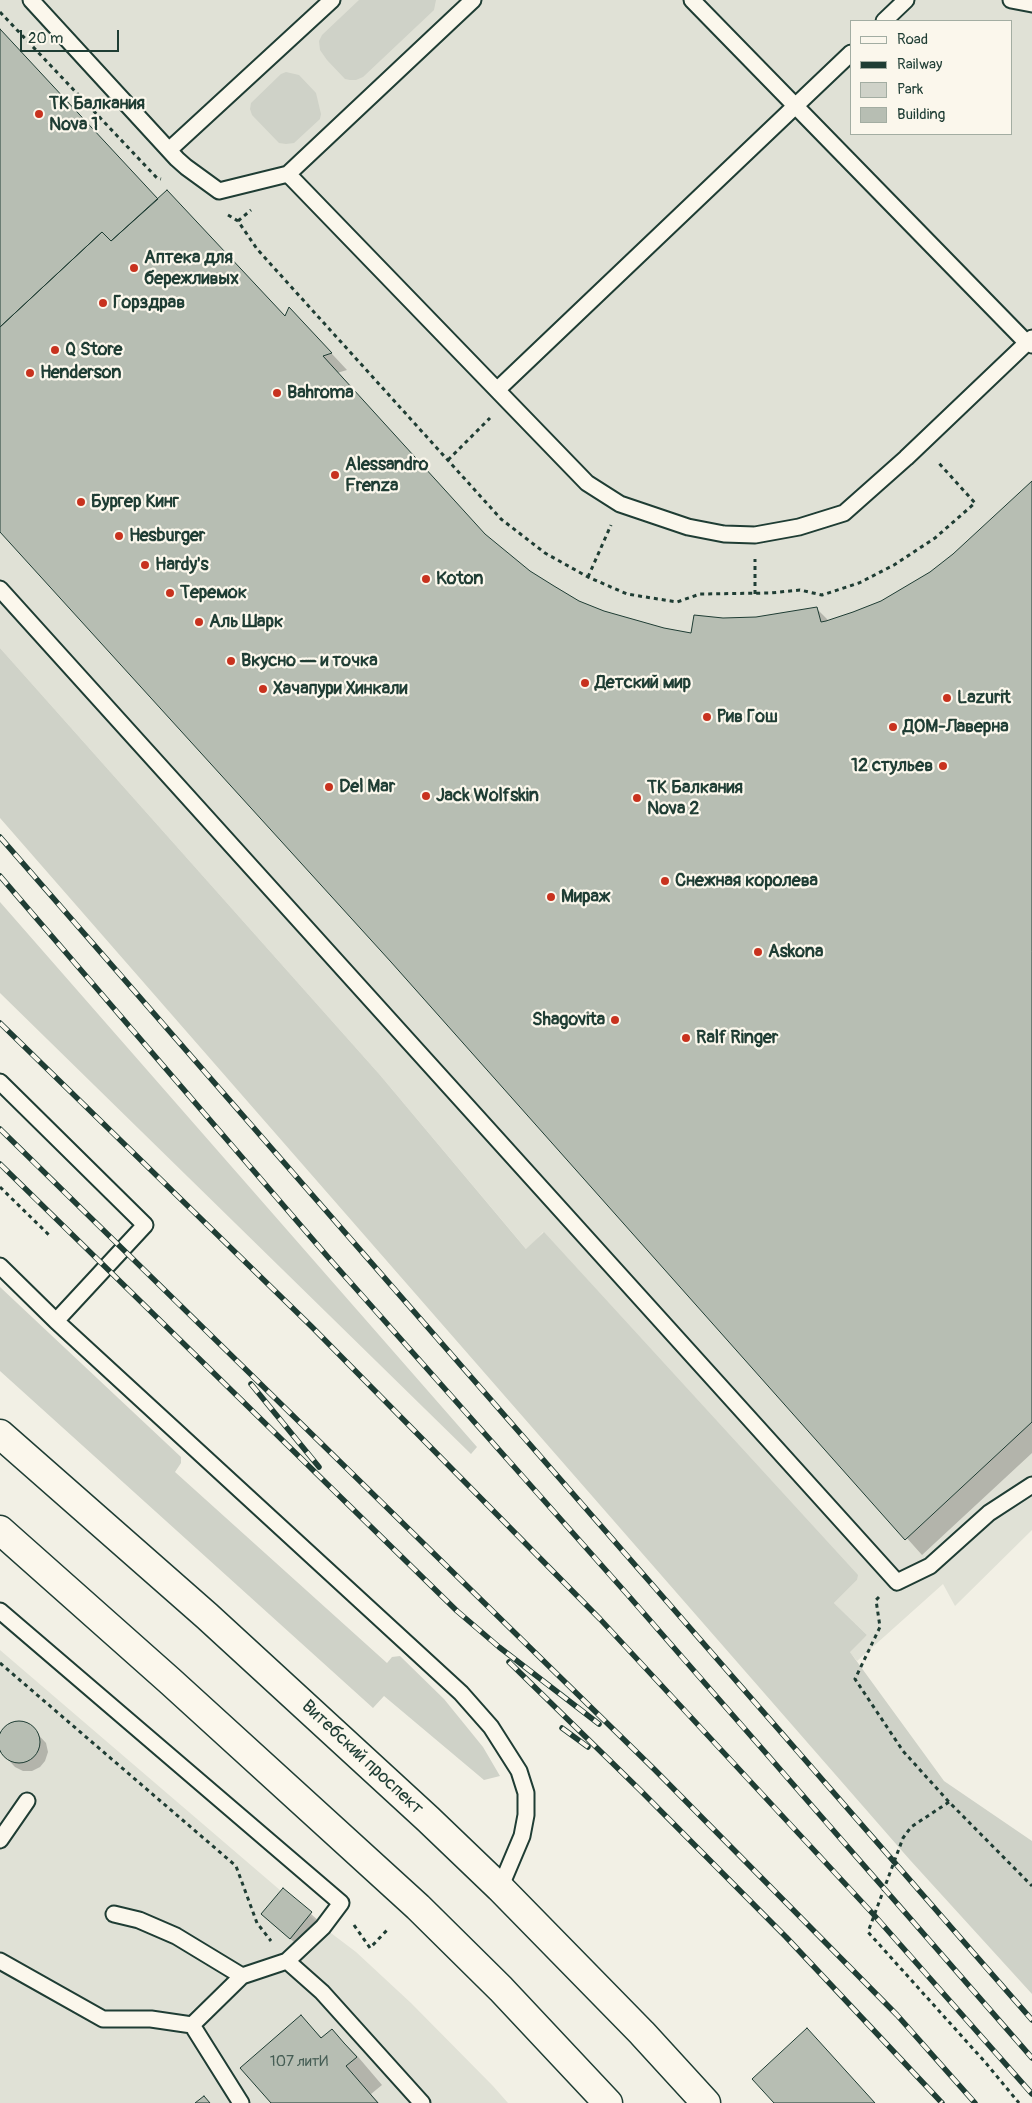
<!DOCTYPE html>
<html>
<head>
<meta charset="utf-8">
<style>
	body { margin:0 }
	#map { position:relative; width:1032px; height:2103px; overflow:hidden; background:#f2f0e5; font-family:Pangolin,sans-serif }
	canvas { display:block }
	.legend { position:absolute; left:850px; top:20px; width:162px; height:115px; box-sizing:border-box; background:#fbf7ec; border:1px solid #a3ada2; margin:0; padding:6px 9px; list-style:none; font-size:15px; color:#1f3d34 }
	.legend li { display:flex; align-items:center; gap:10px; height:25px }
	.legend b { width:25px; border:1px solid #a3ada2 }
	.scale { position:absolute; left:20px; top:30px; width:99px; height:22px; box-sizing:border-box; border:2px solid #1f3d34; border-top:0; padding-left:6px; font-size:15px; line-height:18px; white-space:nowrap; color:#1f3d34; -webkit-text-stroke:4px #fbf7ec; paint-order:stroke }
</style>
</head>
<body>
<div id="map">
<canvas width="1032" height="2103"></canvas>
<ul class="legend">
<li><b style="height:6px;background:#fbf7ec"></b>Road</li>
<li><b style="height:6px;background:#1f3d34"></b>Railway</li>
<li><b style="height:14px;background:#cfd2c8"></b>Park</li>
<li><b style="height:14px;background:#b7beb3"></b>Building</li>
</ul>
<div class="scale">20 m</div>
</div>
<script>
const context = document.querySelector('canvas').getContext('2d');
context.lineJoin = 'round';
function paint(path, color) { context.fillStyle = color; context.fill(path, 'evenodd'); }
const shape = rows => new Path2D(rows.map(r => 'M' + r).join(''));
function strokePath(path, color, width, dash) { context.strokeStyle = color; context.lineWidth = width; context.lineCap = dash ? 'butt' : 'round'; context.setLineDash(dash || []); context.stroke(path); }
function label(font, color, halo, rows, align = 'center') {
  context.font = font + ' Pangolin,sans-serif'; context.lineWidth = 4.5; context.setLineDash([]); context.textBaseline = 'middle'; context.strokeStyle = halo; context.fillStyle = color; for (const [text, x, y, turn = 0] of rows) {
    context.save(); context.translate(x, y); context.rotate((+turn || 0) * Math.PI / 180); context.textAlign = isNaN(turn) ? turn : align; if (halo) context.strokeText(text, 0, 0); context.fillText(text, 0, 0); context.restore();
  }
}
const built = shape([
	[0,0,1032,0,1032,1530,955,1606,943,1584,857,1661,849,1651,867,1635,834,1603,857,1580,543,1232,527,1250,380,1075,0,648],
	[851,21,1011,21,1011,134,851,134],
	[0,1650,323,1927,356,1952,411,2003,493,2086,508,2103,0,2103]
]);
const green = shape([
	[359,0,436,0,434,10,363,77,356,80,350,80,345,79,327,60,320,50,319,41,322,35],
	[286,72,299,75,316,93,321,114,320,119,294,143,286,144,279,143,252,115,250,109,251,103,281,74],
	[0,648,380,1075,526,1249,544,1232,858,1575,857,1580,834,1603,867,1635,850,1652,944,1781,1032,1841,1032,1994,910,1860,0,818],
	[0,902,477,1447,471,1454,0,993],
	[0,1287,181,1457,181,1463,175,1472,387,1663,392,1657,400,1656,444,1699,483,1747,500,1776,484,1780,384,1696,373,1708,0,1371]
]);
const shadow = shape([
	[0,30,158,200,286,317,305,325,347,370,337,373,489,540,529,572,579,602,604,612,663,629,692,634,723,620,756,618,816,608,829,621,882,602,930,573,954,555,1032,483,1032,1453,922,1555,392,962,0,529],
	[14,1723,23,1723,31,1727,46,1743,48,1752,45,1761,40,1767,32,1771,23,1771,15,1767,0,1751,1,1733,6,1726],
	[284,1890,320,1922,299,1946,271,1923],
	[301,2017,323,2039,332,2031,359,2058,382,2085,371,2094,379,2103,273,2103]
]);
const building = shape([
	[0,29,158,199,111,241,102,232,0,327,0,29],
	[167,190,285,316,289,307,332,353,323,356,485,534,530,571,554,586,579,601,604,611,664,628,691,633,694,615,723,618,756,617,817,607,821,622,826,621,853,612,881,601,930,572,953,554,1032,481,1032,1422,905,1540,391,962,0,532,0,327,102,232,111,241,167,190],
	'-2 1742a21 21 0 1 1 42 0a21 21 0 1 1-42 0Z',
	[283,1888,312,1912,290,1939,261,1914,283,1888],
	[301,2015,321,2038,332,2029,344,2043,357,2057,346,2066,378,2103,271,2103,240,2068,301,2015],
	[807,2028,875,2103,774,2103,752,2079,807,2028],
	[204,2096,210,2103,195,2103,204,2096]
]);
const path = shape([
	[0,12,157,178,161,179],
	[228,215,238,221,257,249,501,519,545,553,588,577,627,594,677,602,700,594,770,593,800,590,822,595,859,583,894,565,935,538,975,503,937,461],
	[238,221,251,210],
	[448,460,490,418],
	[588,577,611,525],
	[755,594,755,559],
	[0,1187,50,1236],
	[879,1597,876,1600,880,1627,855,1679,903,1751,949,1802,1032,1886],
	[0,1663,236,1866,257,1923,271,1941],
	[949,1802,911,1827,903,1838,868,1932,985,2062,1019,2103],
	[354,1925,370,1948,389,1928]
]);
const service = shape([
	[31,0,177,159,186,167,219,191,288,174,473,0],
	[692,0,1027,343,1032,345],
	[1011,0,1032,4],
	[884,21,906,0],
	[169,150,332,0],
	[288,174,587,483,620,504,688,527,724,534,755,535,799,527,844,513,906,458,1032,338],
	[497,390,851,53],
	[0,589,897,1582,930,1566,989,1513,1032,1485],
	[0,1082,145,1225,56,1321],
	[0,1266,56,1321,461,1693,491,1727,519,1771,526,1793,526,1815,522,1836,500,1888],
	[0,1611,341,1903,323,1927,287,1961],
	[0,1840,27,1801],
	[114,1914,139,1920,176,1936,242,1976],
	[0,1961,103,2019,151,2019,192,2025],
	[241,2103,192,2025,242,1976,287,1961,322,1992,422,2103]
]);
const primary = shape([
	[0,1434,207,1616,428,1819,500,1888,642,2033,706,2103],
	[0,1530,170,1681,418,1907,501,1989,608,2103]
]);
const rail = shape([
	[0,837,1032,2020],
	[0,876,327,1256,627,1594,1032,2058],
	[0,1023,312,1327,600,1619,874,1915,1032,2094],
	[0,1129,655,1770,897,2015,975,2103],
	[0,1164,457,1611,499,1647,599,1724],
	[251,1384,319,1467],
	[509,1662,640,1790,786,1937,942,2103],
	[562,1728,588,1747]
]);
const markers = [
	[39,114,5,"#c8321e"],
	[134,268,5,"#c8321e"],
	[103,303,5,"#c8321e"],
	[55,350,5,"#c8321e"],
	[30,373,5,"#c8321e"],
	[277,393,5,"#c8321e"],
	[335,475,5,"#c8321e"],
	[81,502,5,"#c8321e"],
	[119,536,5,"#c8321e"],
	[145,565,5,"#c8321e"],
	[426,579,5,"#c8321e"],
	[170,593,5,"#c8321e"],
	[199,622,5,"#c8321e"],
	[231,661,5,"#c8321e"],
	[585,683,5,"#c8321e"],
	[263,689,5,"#c8321e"],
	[947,698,5,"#c8321e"],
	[707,717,5,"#c8321e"],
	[893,727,5,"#c8321e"],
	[943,766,5,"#c8321e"],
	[329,787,5,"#c8321e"],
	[426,796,5,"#c8321e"],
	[637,798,5,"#c8321e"],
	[665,881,5,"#c8321e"],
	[551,897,5,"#c8321e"],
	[758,952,5,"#c8321e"],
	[615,1020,5,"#c8321e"],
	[686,1038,5,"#c8321e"]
];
const numberNames = [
	["107 литИ",299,2062]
];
const poiNames = [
	["ТК Балкания",49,104],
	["Nova 1",49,125],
	["Аптека для",144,258],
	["бережливых",144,279],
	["Горздрав",113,303],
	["Q Store",65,350],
	["Henderson",40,373],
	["Bahroma",287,393],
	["Alessandro",345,465],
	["Frenza",345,486],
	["Бургер Кинг",91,502],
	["Hesburger",129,536],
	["Hardy's",155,565],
	["Koton",436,579],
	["Теремок",180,593],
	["Аль Шарк",209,622],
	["Вкусно — и точка",241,661],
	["Детский мир",595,683],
	["Хачапури Хинкали",273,689],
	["Lazurit",957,698],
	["Рив Гош",717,717],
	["ДОМ-Лаверна",903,727],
	["12 стульев",933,766,"right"],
	["Del Mar",339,787],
	["ТК Балкания",647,788],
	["Nova 2",647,809],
	["Jack Wolfskin",436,796],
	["Снежная королева",675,881],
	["Мираж",561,897],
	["Askona",768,952],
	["Shagovita",605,1020,"right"],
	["Ralf Ringer",696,1038]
];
const streetNames = [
	["Витебский проспект",362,1758,43]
];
paint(built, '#e0e1d6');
paint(green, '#cfd2c8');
paint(shadow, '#0003');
paint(building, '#b7beb3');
strokePath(building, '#1f3d34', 1);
strokePath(service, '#1f3d34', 19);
strokePath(primary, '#1f3d34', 31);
strokePath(path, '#1f3d34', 3, [4, 4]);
strokePath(service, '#fbf7ec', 15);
strokePath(primary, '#fbf7ec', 28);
strokePath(rail, '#1f3d34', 5.5);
strokePath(rail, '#fbf7ec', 4, [11]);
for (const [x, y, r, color] of markers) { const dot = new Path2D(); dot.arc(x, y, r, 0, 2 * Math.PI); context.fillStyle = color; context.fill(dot); strokePath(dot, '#fbf7ec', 2); }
label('15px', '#455d54', null, numberNames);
label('bold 18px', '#1f3d34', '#fbf7ec', poiNames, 'left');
label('18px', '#1f3d34', '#fbf7ec', streetNames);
</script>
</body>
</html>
